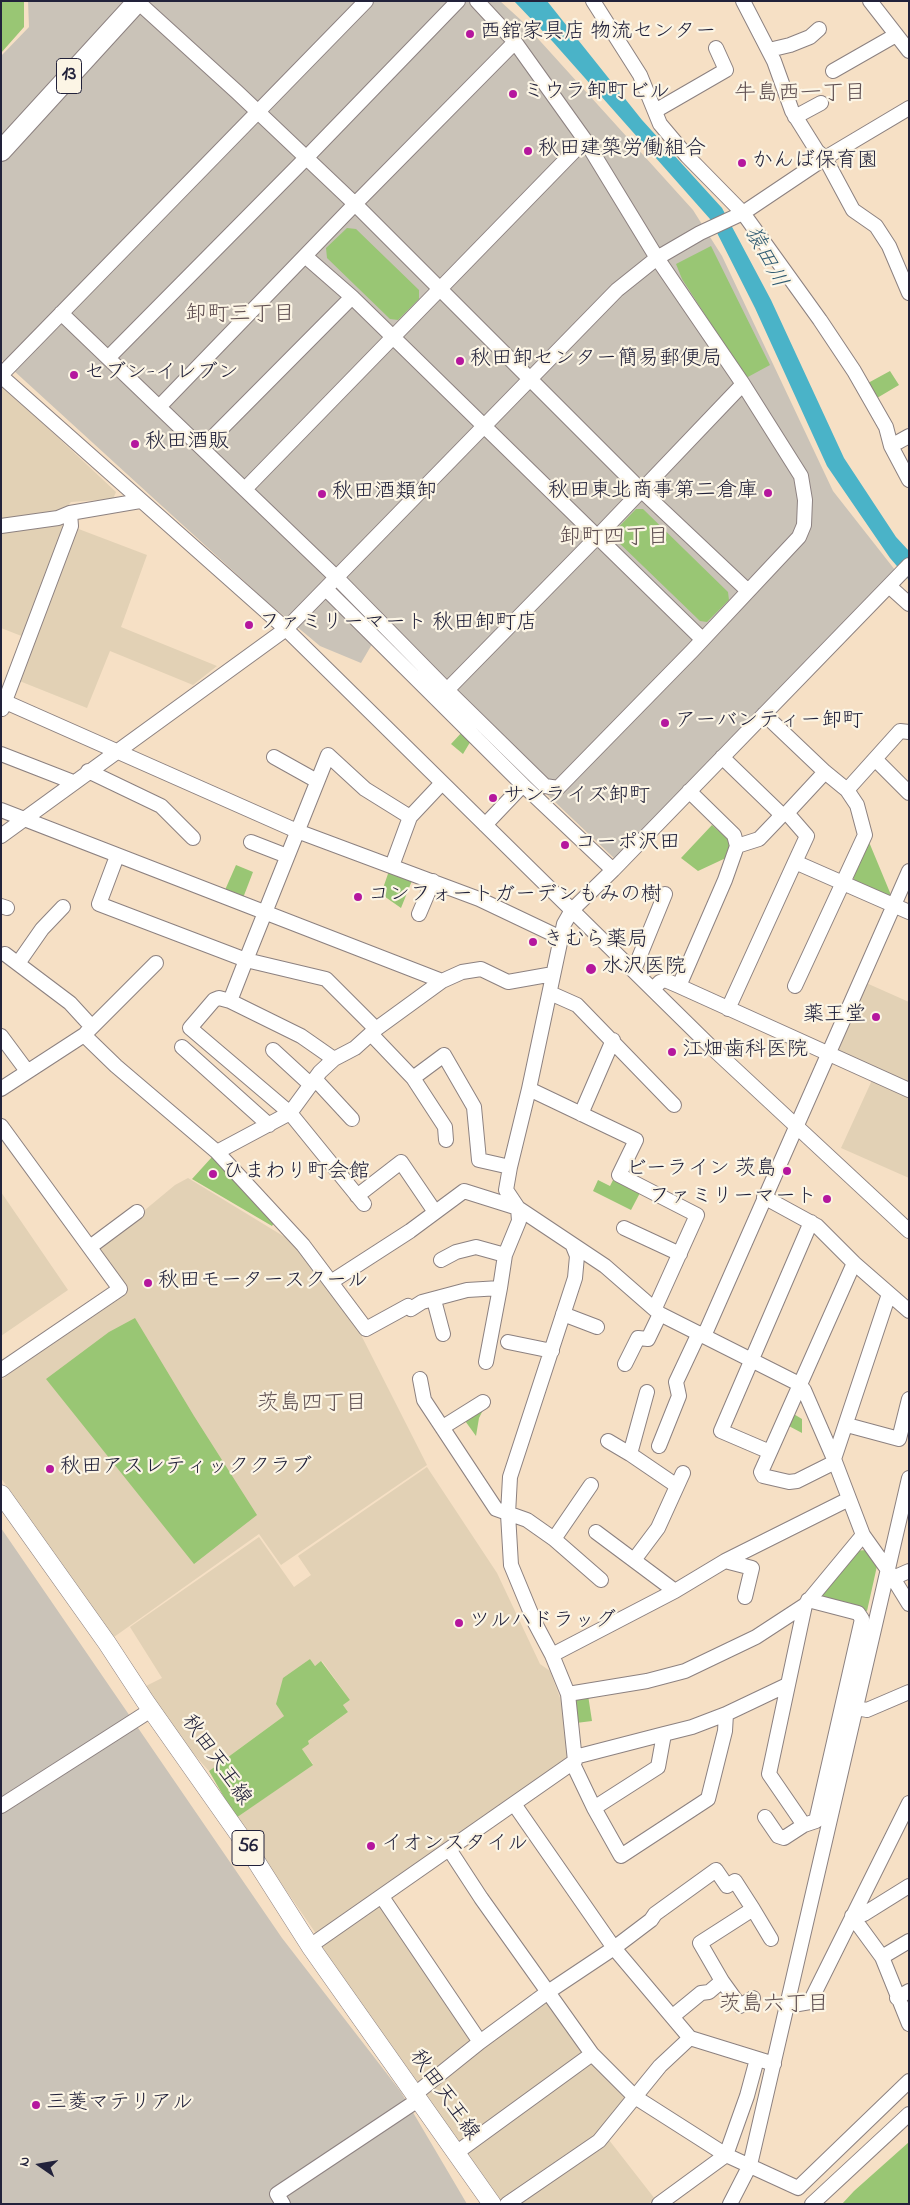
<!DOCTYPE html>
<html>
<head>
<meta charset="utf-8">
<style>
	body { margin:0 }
	#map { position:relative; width:910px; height:2205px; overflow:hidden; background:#f6e0c5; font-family:"Indie Flower",sans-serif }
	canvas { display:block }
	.frame { position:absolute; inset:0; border:2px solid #22223b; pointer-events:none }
	.north { position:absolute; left:15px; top:2140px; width:50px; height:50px; -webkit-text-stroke:4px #fcf5e5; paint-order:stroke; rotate:283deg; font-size:14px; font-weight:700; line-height:20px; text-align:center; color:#22223b }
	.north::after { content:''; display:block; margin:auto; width:18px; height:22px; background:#22223b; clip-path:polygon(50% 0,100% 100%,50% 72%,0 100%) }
</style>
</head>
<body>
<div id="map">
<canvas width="910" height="2205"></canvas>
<div class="frame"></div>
<div class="north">N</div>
</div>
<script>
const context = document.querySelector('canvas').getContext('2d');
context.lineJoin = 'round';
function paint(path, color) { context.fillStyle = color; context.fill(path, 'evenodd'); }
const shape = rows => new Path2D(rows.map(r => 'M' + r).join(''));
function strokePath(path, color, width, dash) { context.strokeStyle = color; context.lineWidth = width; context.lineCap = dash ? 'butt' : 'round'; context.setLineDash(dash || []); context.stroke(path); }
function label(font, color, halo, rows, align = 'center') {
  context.font = font + ' "Indie Flower","Klee One",sans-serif'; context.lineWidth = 4.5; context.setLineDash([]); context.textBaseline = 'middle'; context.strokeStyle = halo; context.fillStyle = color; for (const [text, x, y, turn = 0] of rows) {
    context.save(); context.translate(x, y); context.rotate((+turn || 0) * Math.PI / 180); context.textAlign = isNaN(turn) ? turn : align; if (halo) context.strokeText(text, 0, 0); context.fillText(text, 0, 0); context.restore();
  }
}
const built = shape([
	[1,384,116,492,113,499,71,502,62,513,1,522],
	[62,525,64,530,24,637,1,628,1,532],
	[76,528,147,555,121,627,217,666,193,685,110,651,87,708,17,680],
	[864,982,909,1002,909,1084,834,1051],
	[873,1078,909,1094,909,1178,841,1148],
	[188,1178,293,1242,357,1327,427,1465,281,1565,259,1534,114,1637,78,1590,1,1478,1,1380,126,1290,98,1249,175,1185],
	[1,1192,68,1290,1,1336],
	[427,1467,497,1573,540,1664,550,1671,563,1706,568,1760,317,1935,236,1818,313,1764,302,1749,307,1742,348,1712,343,1705,350,1700,322,1661,315,1666,310,1659,284,1716,209,1771,176,1734,146,1686,162,1678,130,1627,259,1537,294,1587,311,1575,298,1556],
	[382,1901,481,2048,550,2000,625,2099,609,2140,655,2199,648,2204,496,2204,320,1946]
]);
const industrial = shape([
	[28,1,500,1,522,21,693,210,722,256,833,491,895,570,615,859,378,634,361,663,320,646,266,601,1,359,1,56,29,27],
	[1,1528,282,1938,401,2092,467,2204,1,2204]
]);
const green = shape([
	[1,1,24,1,24,27,1,53],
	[347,228,356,229,419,290,419,299,398,320,390,319,327,258,326,248],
	[711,246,770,365,746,378,682,279,676,264],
	[890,371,899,385,877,398,868,383],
	[636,509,643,509,728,592,729,600,707,622,700,621,615,539,615,531],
	[463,731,472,739,463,754,451,744],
	[712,825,731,842,728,857,698,871,681,858],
	[869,842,891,895,888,898,855,882,853,877],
	[236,865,253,872,243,898,225,890],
	[390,868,413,878,401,908,381,894],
	[212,1157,274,1223,272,1226,192,1179],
	[615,1176,641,1191,631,1210,593,1191,598,1180,610,1186],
	[135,1318,194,1416,257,1515,194,1564,46,1379,109,1332],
	[486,1404,479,1418,476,1436,463,1418],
	[792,1413,802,1419,802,1433,787,1425],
	[867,1550,877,1566,867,1611,822,1602,820,1597,853,1551],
	[310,1659,315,1666,321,1661,350,1700,343,1705,348,1712,308,1741,309,1744,302,1749,313,1765,236,1818,209,1771,284,1716,276,1704,283,1678],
	[588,1695,592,1721,576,1723,572,1697],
	[909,2142,909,2204,842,2204,854,2191]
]);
const water = shape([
	[514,1,547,1,642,120,722,208,771,300,844,458,896,537,909,551,909,580,890,558,827,466,755,308,710,219,553,42]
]);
const minor = shape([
	[593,1,640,75,660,124,687,156,743,213,820,320,854,371,886,427,891,446,909,480],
	[743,1,774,61,792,111,817,151,825,158,853,210,876,226,889,246,909,293],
	[870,1,909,51],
	[138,2,237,92,355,204,642,491,747,590],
	[769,50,790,45,810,37,819,29],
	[833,71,896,35],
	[655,111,726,70,716,48],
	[795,117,821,103],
	[305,256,352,297,702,639],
	[61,313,337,578,447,690,545,786,558,788,693,650,799,537,804,525,805,500,801,476,743,384,657,258,585,140,515,42,477,1],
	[108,358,306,158,458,1],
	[1,375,366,1],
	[1,376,286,629,709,1045,909,1231],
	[159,407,355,204,515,42],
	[891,446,909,436],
	[202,448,352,297],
	[245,489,585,140],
	[1,526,58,518,70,513,140,501],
	[909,565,613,870,572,910,564,924,561,938,529,1089,510,1167,506,1190,518,1208,605,1266,660,1314,799,1384,804,1390,834,1459,863,1535,888,1570,909,1604],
	[889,586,909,604],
	[326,589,523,785,613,870],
	[447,690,597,537,743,384],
	[1,700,297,831,479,899,561,938],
	[2,709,71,526,70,513],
	[764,714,825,772,847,790,857,805,865,835,795,986],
	[1,754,73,782],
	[274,757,317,781],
	[722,757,782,815],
	[875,759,909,793],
	[88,771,161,806,193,838],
	[847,790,900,731,909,732],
	[1,810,442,981],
	[787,813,807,836,795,862],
	[485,825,523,785],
	[1,836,286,629,617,290,657,258,700,233,743,213,825,158,909,108],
	[251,842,287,856],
	[737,846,759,839,782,815,787,813,825,772],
	[117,856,99,904,246,960,326,979,376,1029],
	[392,866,410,817],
	[1,906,7,908],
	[419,914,433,881],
	[5,954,70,1003,92,1027],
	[19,962,42,929,63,907],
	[634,970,665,894],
	[679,986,725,880,737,846,734,835,689,791],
	[653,989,660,982,665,980,679,986,909,1090],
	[550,993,577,1005,674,1105],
	[230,1001,219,998,214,1000,190,1028,290,1113,364,1204],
	[728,1009,795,862,909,912],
	[86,1033,156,963],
	[371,1034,413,1078,445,1127,446,1140],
	[1,1036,27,1071],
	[182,1047,269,1125],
	[273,1050,311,1085],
	[334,1059,301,1036,230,1001,246,960,328,755,365,789,410,817,442,783],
	[413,1078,444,1055,474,1107,479,1160,510,1167],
	[315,1079,352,1119],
	[1,1089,84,1035,116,1066,217,1152,303,1245,366,1329,408,1306,411,1309,422,1302,467,1290,500,1288,505,1255,519,1221,518,1208,464,1191,410,1231,331,1282],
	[529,1089,636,1140,619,1175,697,1215,655,1308],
	[581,1114,613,1040],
	[1,1126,120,1289,1,1370],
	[217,1152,290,1113,320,1072,334,1059,355,1048,376,1029,442,981,462,972,481,969,508,982,553,974],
	[357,1196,401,1162,435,1212],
	[764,1197,817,1226,854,1263,909,1311],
	[811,1222,721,1431,770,1452,854,1263],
	[624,1228,680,1254],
	[90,1247,137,1212],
	[441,1260,456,1252,476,1247,505,1255],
	[434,1300,443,1334],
	[563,1314,597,1327],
	[704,1336,909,871],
	[508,1342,552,1351],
	[486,1362,500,1288],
	[625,1364,638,1338,648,1339,660,1314],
	[420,1379,424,1400,496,1509,527,1520,554,1539,601,1580],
	[647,1392,630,1454,677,1486],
	[847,1425,899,1439,909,1399],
	[443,1427,483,1402],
	[608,1441,630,1454],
	[659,1446,679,1396,676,1382,699,1333],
	[770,1452,761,1472,763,1476,789,1482,797,1481,835,1462],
	[834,1459,889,1294],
	[596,1532,675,1591],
	[554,1539,591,1485],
	[634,1560,658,1528,683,1473],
	[725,1561,752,1568,745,1597],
	[893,1578,909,1571],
	[552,1655,675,1591,725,1561,849,1499],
	[568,1694,647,1681,685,1671,756,1637,805,1605,863,1535],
	[856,1708,867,1710,909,1692],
	[726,1714,725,1731,708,1799,621,1856,594,1808,658,1767,664,1734,692,1727,726,1714,787,1685],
	[575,1757,664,1734],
	[573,1764,594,1808],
	[514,1804,614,1948,690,2038,774,2064],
	[1,1806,151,1710],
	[765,1817,778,1836,784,1838,804,1825,769,1774,805,1605],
	[804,1825,816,1821,862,1619,858,1613,808,1600],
	[449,1849,481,1898,592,2054,635,2097,726,2155,798,2188,909,2081],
	[909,1886,864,1914,852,1916,882,1957,909,2024],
	[382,1897,480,2042],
	[753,1909,771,1939],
	[310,1946,575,1761,568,1694,552,1655,535,1623,511,1565,508,1514,510,1477,575,1278,577,1256,573,1246],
	[882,1957,909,1941],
	[722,1981,740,2006,753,1998],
	[897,1998,909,1991],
	[787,2006,810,2002,909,1803],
	[414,2095,480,2042,548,1992,614,1948,651,1920,655,1914,716,1870,727,1886,735,1881,753,1909,700,1943,722,1981,709,1992,701,1993,673,2016],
	[456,2153,592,2054],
	[283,2204,277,2194,418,2100],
	[507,2204,599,2141,660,2066,690,2038],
	[659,2204,726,2155,747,2096,757,2059],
	[730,2204,750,2165,909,1478],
	[812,2204,909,2114]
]);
const major = shape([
	[1,1494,107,1643,145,1701,240,1836,310,1946,492,2204]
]);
const highway = shape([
	[1,151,138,1]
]);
const markers = [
	[470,34,5,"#b5179e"],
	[513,94,5,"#b5179e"],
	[528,151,5,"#b5179e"],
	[742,163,5,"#b5179e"],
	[460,361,5,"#b5179e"],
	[74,375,5,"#b5179e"],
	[135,444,5,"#b5179e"],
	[768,493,5,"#b5179e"],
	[322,494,5,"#b5179e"],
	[249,625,5,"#b5179e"],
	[665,723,5,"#b5179e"],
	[493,798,5,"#b5179e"],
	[565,845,5,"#b5179e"],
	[358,897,5,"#b5179e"],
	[533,942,5,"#b5179e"],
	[591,969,6,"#b5179e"],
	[876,1017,5,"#b5179e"],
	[672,1052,5,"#b5179e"],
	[787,1171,5,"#b5179e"],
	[213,1174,5,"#b5179e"],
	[827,1199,5,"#b5179e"],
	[148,1283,5,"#b5179e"],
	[50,1469,5,"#b5179e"],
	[459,1623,5,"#b5179e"],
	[371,1846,5,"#b5179e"],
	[36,2105,5,"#b5179e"]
];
const shields = [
	[69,76,25],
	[248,1848,32]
];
const shieldNames = [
	["13",69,76],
	["56",248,1848]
];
const poiNames = [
	["西舘家具店 物流センター",480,34],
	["ミウラ卸町ビル",523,94],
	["秋田建築労働組合",538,151],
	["かんば保育園",752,163],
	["秋田卸センター簡易郵便局",470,361],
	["セブン-イレブン",84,375],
	["秋田酒販",145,444],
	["秋田東北商事第二倉庫",758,493,"right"],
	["秋田酒類卸",332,494],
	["ファミリーマート 秋田卸町店",259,625],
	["アーバンティー卸町",675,723],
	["サンライズ卸町",503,798],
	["コーポ沢田",575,845],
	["コンフォートガーデンもみの樹",368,897],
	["きむら薬局",543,942],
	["水沢医院",602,969],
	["薬王堂",866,1017,"right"],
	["江畑歯科医院",682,1052],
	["ビーライン 茨島",777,1171,"right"],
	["ひまわり町会館",223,1174],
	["ファミリーマート",817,1199,"right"],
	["秋田モータースクール",158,1283],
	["秋田アスレティッククラブ",60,1469],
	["ツルハドラッグ",469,1623],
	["イオンスタイル",381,1846],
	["三菱マテリアル",46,2105]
];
const streetNames = [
	["秋田天王線",215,1761,55],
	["秋田天王線",443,2096,55]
];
const neighbourhoodNames = [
	["牛島西一丁目",800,95],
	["卸町三丁目",240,316],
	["卸町四丁目",614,539],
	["茨島四丁目",312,1405],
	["茨島六丁目",774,2006]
];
const waterNames = [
	["猿田川",764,258,62]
];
paint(built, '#e2d1b5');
paint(industrial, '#cac3b8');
paint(green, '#99c674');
paint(water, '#4ab3c8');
strokePath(minor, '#8c8180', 16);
strokePath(major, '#8c8180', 19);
strokePath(highway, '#8c8180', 22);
strokePath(minor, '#fff', 14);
strokePath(major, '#fff', 18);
strokePath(highway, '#fff', 20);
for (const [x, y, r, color] of markers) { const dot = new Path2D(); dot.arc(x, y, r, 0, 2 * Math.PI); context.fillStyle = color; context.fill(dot); strokePath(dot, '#fcf5e5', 2); }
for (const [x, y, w] of shields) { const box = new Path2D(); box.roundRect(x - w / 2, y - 17.5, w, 35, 4); context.fillStyle = '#fcf5e5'; context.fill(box); strokePath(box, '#22223b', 1); }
label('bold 20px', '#22223b', null, shieldNames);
label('21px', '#22223b', '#fcf5e5', poiNames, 'left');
label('21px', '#22223b', '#fcf5e5', streetNames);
label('22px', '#605052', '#fcf5e5', neighbourhoodNames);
label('italic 22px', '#325c73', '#fcf5e5', waterNames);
</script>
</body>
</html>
